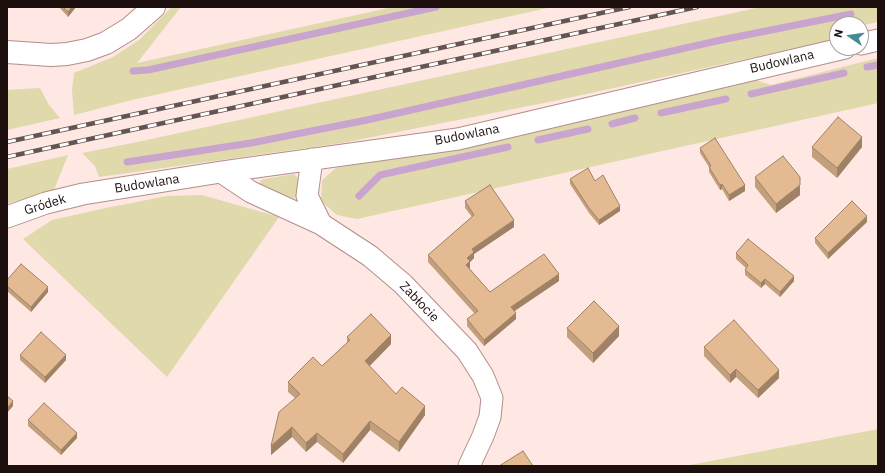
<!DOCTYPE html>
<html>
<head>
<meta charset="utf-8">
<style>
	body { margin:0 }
	#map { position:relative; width:885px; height:473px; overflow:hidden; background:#ffe7e3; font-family:"IBM Plex Sans",sans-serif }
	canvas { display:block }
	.frame { position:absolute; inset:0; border:8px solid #1c0f0d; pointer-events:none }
	.north { position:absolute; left:829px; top:16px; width:40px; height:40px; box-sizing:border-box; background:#fff; border:1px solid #a49f9e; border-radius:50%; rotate:283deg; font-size:11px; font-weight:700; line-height:16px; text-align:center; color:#1c0f0d }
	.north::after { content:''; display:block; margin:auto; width:14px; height:18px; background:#448a93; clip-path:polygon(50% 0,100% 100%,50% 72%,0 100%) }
</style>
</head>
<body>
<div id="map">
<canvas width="885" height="473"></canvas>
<div class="frame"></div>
<div class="north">N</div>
</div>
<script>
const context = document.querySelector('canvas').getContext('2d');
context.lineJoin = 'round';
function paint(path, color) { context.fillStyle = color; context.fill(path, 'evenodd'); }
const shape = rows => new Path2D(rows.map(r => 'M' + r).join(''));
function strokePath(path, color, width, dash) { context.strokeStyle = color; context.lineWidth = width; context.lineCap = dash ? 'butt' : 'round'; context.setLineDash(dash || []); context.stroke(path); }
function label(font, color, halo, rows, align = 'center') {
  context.font = font + ' "IBM Plex Sans",sans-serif'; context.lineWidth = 3; context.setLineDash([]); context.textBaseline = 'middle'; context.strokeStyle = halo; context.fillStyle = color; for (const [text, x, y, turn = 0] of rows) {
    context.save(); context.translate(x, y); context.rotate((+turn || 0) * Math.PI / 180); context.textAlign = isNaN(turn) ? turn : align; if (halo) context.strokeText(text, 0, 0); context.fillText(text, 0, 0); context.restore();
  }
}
const green = shape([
	[172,7,181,7,137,63,393,7,552,7,132,100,74,115,72,90,74,73,113,57,139,40],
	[761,7,878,7,878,21,874,23,862,25,862,33,861,34,861,24,837,24,837,39,559,100,342,143,99,177,95,166,82,153,142,141],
	[878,58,878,103,357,219,337,215,321,201,322,180,336,168,503,137,720,87,756,80,771,85],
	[40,88,49,105,60,118,7,130,7,90],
	[68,155,54,190,7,204,7,169],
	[294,174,298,178,297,196,295,198,292,198,262,185,260,183,261,180,264,179],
	[202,195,279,217,167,377,23,239,52,220,106,208,167,196],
	[878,429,878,466,685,466]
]);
const stream = shape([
	[867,67,878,65],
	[133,71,148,70,436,7],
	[751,94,844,73],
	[661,113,726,99],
	[612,124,635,118],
	[538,140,588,129],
	[127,162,251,143,367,120,721,40,851,14],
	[359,196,380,175,508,147]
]);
const minor = shape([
	[861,44,878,40],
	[312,159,307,196,321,224,370,256,403,284,467,351,483,376,492,398,490,417,483,436,469,466],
	[221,172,251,192,321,224],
	[7,217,46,203,83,194,221,172,458,139,845,48]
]);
const tertiary = shape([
	[7,52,51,55,67,54,87,50,106,43,129,29,154,7]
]);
const rail = shape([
	[7,142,629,7],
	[7,157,697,7]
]);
const wall = shape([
	[59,7,76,7,68,17],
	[812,147,862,147,837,178,812,157],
	[700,148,745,191,729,201,722,189,720,190,709,172,709,167,700,153],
	[755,177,800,195,776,213,755,187],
	[570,179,595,181,620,211,599,225,589,213,570,184],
	[465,201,514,227,474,254,474,258,470,262,470,268,469,268,490,292,559,281,515,311,516,319,484,346,467,326,467,319,475,314,428,262,428,255,472,217,465,208],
	[867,222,828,259,815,243,815,238],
	[736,253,794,281,780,297,765,284,761,288,745,275,745,270,746,268,736,259],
	[7,280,48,292,31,312,7,291],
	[567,328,619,336,593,363,567,337],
	[347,337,391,344,369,366,396,394,425,415,399,452,370,430,343,463,317,442,306,452,292,437,271,455,295,398,288,392,288,382,322,366,347,343],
	[704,347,779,378,758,398,736,377,730,383,704,356],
	[20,355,66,360,45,383,20,360],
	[28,420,77,438,61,455,28,426]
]);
const shadedWall = shape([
	[72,7,76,7,68,17,68,12],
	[862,137,862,147,837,178,837,168],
	[722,184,722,189,720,190,720,185],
	[745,185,745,191,729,201,729,195],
	[800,185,800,195,776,213,776,204],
	[620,206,620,211,599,225,599,220],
	[867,216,867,222,828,259,828,253],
	[514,220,514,227,474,254,474,258,470,262,470,268,466,272,467,258,472,249],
	[559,274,559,281,511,313,511,307],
	[794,276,794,281,780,297,780,292],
	[765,279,765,284,761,288,761,283],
	[48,287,48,292,31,312,31,307],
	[516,313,516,319,484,346,484,340],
	[619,326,619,336,593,363,593,353],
	[391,335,391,344,365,371,365,361],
	[66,355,66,360,45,383,45,377],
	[736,369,736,377,730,383,730,375],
	[779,370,779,378,758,398,758,390],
	[13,401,13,406,7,413,7,408],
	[425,406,425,415,399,452,399,442],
	[370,421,370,430,343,463,343,454],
	[292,427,292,437,271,455,271,446],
	[77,433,77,438,61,455,61,450],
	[317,433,317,442,306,452,306,443]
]);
const building = shape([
	[63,7,72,7,68,12,63,7],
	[838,117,862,137,837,168,812,147,838,117],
	[715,138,745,185,729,195,722,184,720,185,709,167,711,166,700,148,715,138],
	[783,156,800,177,800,185,776,204,755,177,783,156],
	[588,168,595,181,603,175,620,206,599,220,589,208,570,179,588,168],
	[490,185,514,220,472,249,474,252,467,258,470,261,466,265,490,292,544,254,559,274,511,307,516,313,484,340,467,319,478,311,428,255,474,215,465,201,490,185],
	[852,201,867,216,828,253,815,238,852,201],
	[748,239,794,276,780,292,765,279,761,283,745,270,748,265,736,253,748,239],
	[21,264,48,287,31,307,7,286,7,280,21,264],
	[594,301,619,326,593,353,567,328,594,301],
	[371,314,391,335,365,361,396,394,402,387,425,406,399,442,370,421,343,454,317,433,306,443,292,427,271,446,279,412,300,394,288,382,313,357,322,366,350,340,347,337,371,314],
	[734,320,779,370,758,390,736,369,730,375,704,347,734,320],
	[41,332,66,355,45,377,20,355,41,332],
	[7,396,13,401,7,408,7,396],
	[44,403,77,433,61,450,28,420,44,403],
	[523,451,533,466,499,466,523,451]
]);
const streetNames = [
	["Budowlana",782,62,-13],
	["Budowlana",467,135,-11],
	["Budowlana",147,184,-9],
	["Gródek",45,205,-17],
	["Zabłocie",419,302,46]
];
paint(green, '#dfd9ac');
strokePath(stream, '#c9a4ce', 7);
strokePath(minor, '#b28f88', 23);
strokePath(tertiary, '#b28f88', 24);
strokePath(minor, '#fff', 21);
strokePath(tertiary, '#fff', 22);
strokePath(rail, '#655552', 4.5);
strokePath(rail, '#fff', 3, [9]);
paint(wall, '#c3a07d');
paint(shadedWall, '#9f8266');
paint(building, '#e3ba91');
strokePath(building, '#9f8266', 1);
label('13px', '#1c0f0d', '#fff', streetNames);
</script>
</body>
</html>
